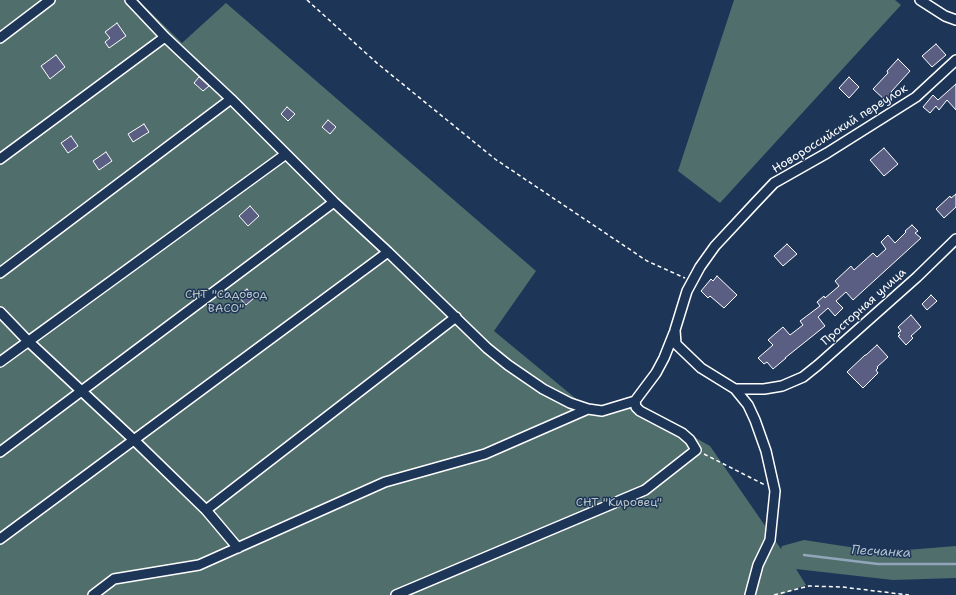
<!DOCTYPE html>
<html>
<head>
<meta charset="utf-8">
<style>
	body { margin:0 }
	canvas { display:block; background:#1d3557 }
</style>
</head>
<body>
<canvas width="956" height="595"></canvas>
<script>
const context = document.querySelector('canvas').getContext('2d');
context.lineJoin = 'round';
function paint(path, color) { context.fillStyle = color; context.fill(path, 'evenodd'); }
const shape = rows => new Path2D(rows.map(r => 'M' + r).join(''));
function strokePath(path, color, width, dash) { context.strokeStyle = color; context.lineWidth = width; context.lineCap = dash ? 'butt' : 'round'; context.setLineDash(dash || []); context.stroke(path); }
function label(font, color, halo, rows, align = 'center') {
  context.font = font + ' "Shantell Sans",sans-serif'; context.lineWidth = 3; context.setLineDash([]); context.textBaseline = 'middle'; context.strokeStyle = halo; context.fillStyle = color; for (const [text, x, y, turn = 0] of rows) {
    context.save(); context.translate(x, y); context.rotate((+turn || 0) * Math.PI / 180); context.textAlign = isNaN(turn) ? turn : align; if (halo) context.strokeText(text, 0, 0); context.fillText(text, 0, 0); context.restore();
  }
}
const green = shape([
	[0,0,138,0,182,43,226,3,536,271,494,331,586,407,484,451,385,478,199,563,114,575,87,595,0,595],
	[734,0,895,0,901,5,720,203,678,171],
	[625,398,710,446,781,549,782,546,804,540,882,552,956,546,956,578,893,580,796,569,806,585,781,595,99,595,115,583,202,569,390,486,488,459]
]);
const stream = shape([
	[804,555,878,564,956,564]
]);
const building = shape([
	[117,23,126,36,109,48,105,42,110,38,105,32,117,23],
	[936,44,946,55,932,67,922,56,936,44],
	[56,55,65,67,50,79,41,66,56,55],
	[898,59,910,71,891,92,892,94,886,101,873,89,888,73,887,71,898,59],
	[199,77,209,86,203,91,194,83,199,77],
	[849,77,859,87,849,98,839,88,849,77],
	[956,84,956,110,947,100,939,110,936,106,930,113,923,107,933,95,938,100,956,84],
	[287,107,295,114,288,121,281,114,287,107],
	[328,120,336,127,330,134,322,127,328,120],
	[144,124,149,132,133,142,128,134,144,124],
	[71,136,78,146,68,153,61,143,71,136],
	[884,148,898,164,884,176,870,160,884,148],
	[106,152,112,161,99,170,93,161,106,152],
	[956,194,956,207,944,218,936,209,950,196,951,198,956,194],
	[250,206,259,216,248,226,239,216,250,206],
	[912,225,918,231,915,233,921,238,853,300,846,292,836,301,843,308,835,316,828,308,818,317,825,326,785,358,786,358,773,369,767,362,764,364,758,358,773,345,768,340,783,327,790,335,803,325,800,321,820,306,817,302,824,296,825,298,839,286,835,281,851,266,854,270,873,253,877,257,886,249,881,242,888,235,895,243,906,232,905,231,912,225],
	[787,244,797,254,783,266,774,256,787,244],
	[717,276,737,295,724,308,710,296,708,298,701,291,711,279,713,281,717,276],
	[247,289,254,298,246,305,238,296,247,289],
	[931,295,937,301,927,310,922,304,931,295],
	[911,315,921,327,911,336,913,338,906,345,898,336,900,335,898,333,901,331,898,327,911,315],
	[877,345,888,357,877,367,878,368,876,370,878,373,863,388,847,372,865,355,866,355,877,345]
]);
const path = shape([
	[307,0,378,64,495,159,647,261,685,278],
	[704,454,765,485],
	[774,595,809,586,842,587,909,595]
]);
const minor = shape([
	[130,0,165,37,231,99,334,202,388,252,487,348,508,365,543,389,570,403,588,409,602,411,635,401,656,373,664,358,674,333],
	[920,0,945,16,956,20],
	[0,38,50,0],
	[956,60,916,97,827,153,774,183,756,202,715,246,700,267,687,291,675,330,676,344,701,368,735,389,764,389,782,386,803,377,818,365,917,277,956,239],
	[0,159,165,37],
	[0,273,231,99],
	[0,312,28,341,134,440,206,510,238,548],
	[0,362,286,154],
	[735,389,748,405,755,420,766,451,775,491,770,540,758,565,750,595],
	[0,452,334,202],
	[206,510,456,317],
	[0,539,388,252],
	[93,595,114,579,199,565,385,482,485,454,588,409],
	[396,595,645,490,696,450,690,440,682,433,640,411,636,407,635,401]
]);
const streetNames = [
	["Новороссийский переулок",840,129,-32],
	["Просторная улица",864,307,-42]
];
const parkNames = [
	["СНТ \"Садовод",226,295],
	["ВАСО\"",226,309],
	["СНТ \"Кировец\"",619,503]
];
const waterNames = [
	["Песчанка",881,552,3]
];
paint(green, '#506e6c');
strokePath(stream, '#91a6bb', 2.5);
paint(building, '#5b5e83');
strokePath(building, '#fff', 1);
strokePath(minor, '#fff', 12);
strokePath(path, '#fff', 1.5, [4, 3]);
strokePath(minor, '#1d3557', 9);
label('12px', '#fff', '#1d3557', streetNames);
label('12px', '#b9c5c4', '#1d3557', parkNames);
label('italic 13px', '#b5c4d2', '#1d3557', waterNames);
</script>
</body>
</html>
